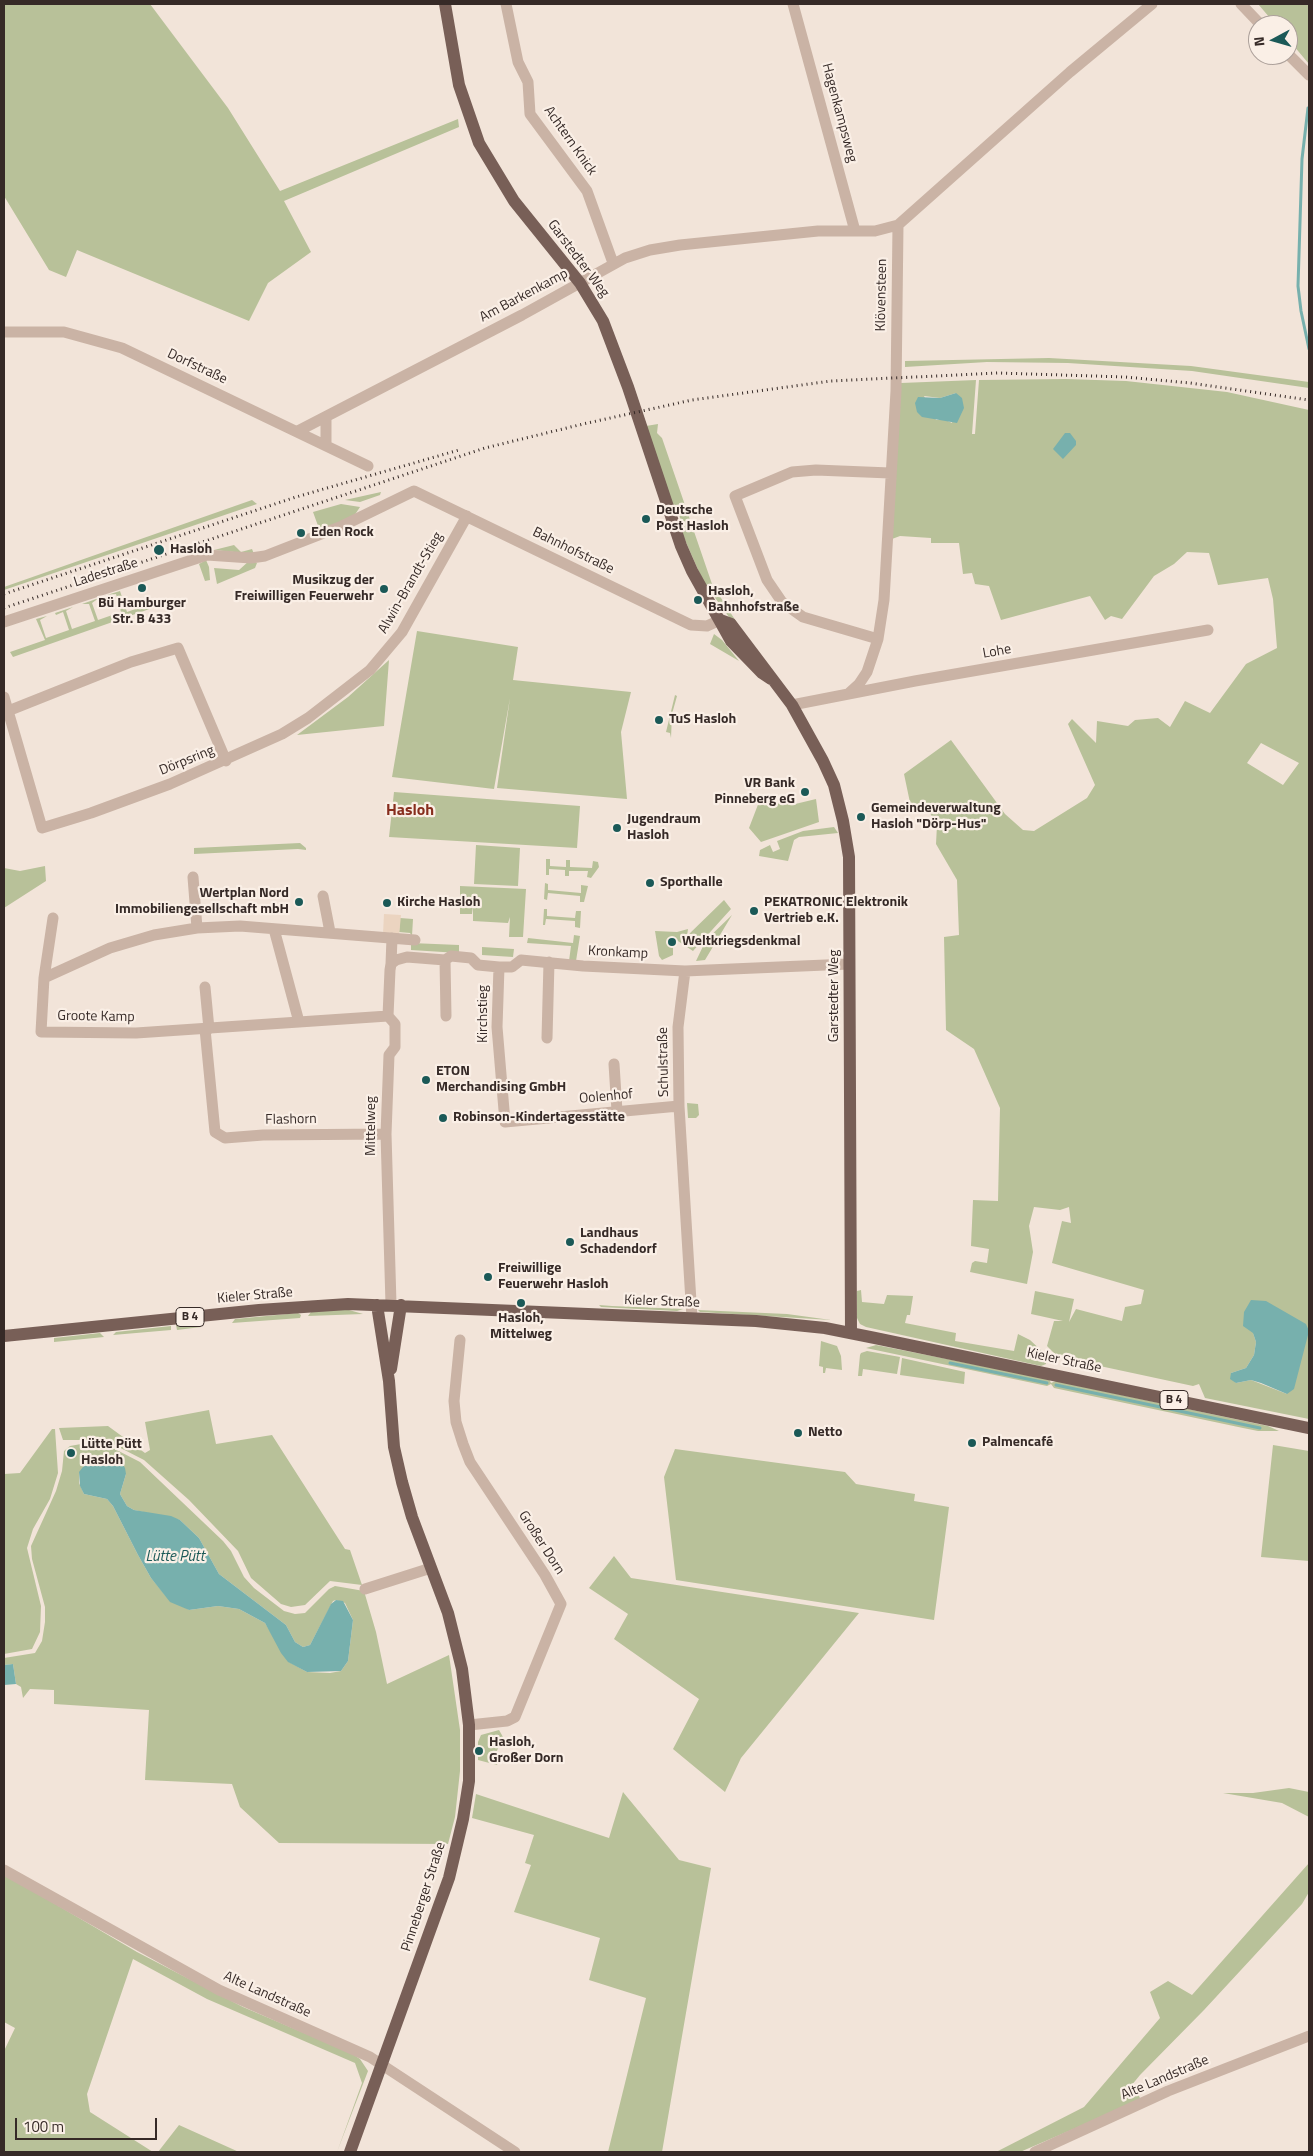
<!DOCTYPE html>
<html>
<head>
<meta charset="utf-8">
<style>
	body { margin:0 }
	#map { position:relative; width:1313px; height:2156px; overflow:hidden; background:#f2e4d9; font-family:"Titillium Web",sans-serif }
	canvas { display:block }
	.frame { position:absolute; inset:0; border:5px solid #362a27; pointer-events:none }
	.north { position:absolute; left:1248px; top:15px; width:50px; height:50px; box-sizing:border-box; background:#faefe6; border:1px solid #aca09a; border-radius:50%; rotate:264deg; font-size:14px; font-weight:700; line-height:20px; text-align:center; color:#362a27 }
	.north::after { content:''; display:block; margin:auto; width:18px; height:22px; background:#1b5957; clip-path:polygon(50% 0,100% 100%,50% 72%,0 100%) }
	.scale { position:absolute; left:15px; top:2118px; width:142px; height:22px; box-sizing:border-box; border:2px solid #362a27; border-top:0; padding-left:6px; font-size:15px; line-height:18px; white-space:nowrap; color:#362a27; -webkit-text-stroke:4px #faefe6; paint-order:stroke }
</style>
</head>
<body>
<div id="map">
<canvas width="1313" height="2156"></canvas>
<div class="frame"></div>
<div class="north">N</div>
<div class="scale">100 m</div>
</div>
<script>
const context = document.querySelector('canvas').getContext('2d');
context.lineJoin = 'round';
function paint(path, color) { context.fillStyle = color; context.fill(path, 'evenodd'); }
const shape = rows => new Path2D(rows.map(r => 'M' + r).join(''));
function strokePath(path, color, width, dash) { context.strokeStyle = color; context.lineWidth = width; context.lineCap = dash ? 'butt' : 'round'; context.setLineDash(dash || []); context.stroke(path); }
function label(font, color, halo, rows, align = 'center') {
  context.font = font + ' "Titillium Web",sans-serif'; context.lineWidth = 4.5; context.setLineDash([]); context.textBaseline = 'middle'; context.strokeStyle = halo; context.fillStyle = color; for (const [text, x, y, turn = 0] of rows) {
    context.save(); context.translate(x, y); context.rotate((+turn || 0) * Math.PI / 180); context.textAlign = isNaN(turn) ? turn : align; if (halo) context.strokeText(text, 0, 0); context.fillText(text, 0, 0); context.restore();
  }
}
const green = shape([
	[4,4,150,4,228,108,280,191,458,119,459,127,284,201,311,252,268,283,249,321,77,250,66,277,49,270,4,196],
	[1258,4,1309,4,1309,64,1288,39,1288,25,1276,25],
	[1049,358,1191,366,1309,382,1309,388,1192,371,1068,363,987,362,905,367,905,361],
	[1066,379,1126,381,1227,392,1309,410,1309,1419,1205,1398,1199,1384,1193,1386,1058,1357,1047,1346,1054,1321,1063,1321,1031,1314,1035,1291,1074,1299,1069,1322,1076,1309,1122,1321,1125,1307,1141,1304,1144,1290,1052,1263,1062,1221,1071,1223,1069,1207,1060,1210,1034,1207,1029,1226,1033,1252,1027,1284,970,1272,972,1263,975,1261,987,1263,989,1249,971,1246,973,1200,998,1201,1000,1108,974,1049,946,1030,944,937,959,935,957,880,936,844,937,825,930,813,912,812,904,774,951,740,1005,814,1023,830,1034,831,1087,798,1095,785,1068,724,1072,719,1096,743,1097,721,1128,726,1135,720,1158,718,1170,727,1185,701,1210,713,1246,664,1277,648,1273,599,1268,578,1218,585,1209,553,1187,552,1174,564,1154,576,1122,619,1111,616,1105,620,1090,596,1001,620,989,586,975,584,972,573,963,574,959,543,931,543,931,538,900,536,892,539,901,383,976,380,972,434,975,434,979,380],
	[956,393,952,423,946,420,936,420,924,396,940,398],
	[1261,743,1299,763,1283,785,1247,763],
	[1253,1333,1287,1394,1251,1380,1236,1383,1231,1373,1246,1368,1254,1355,1256,1342],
	[658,424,657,433,662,438,712,584,741,629,739,631,703,581,678,524,681,521,677,508,672,505,646,426],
	[381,492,380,495,360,502,345,500],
	[252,500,257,504,4,590,4,587],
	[341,504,360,507,354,516,321,534,313,512],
	[234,545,241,552,252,549,254,554,214,550],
	[206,560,209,567,210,580,205,581,199,564],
	[249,561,257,563,255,568,217,584,214,568,239,570],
	[120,591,127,612,155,602,158,606,13,657,10,652,45,640,36,619,47,616,40,620,46,638,69,630,63,612,56,615,55,613,73,607,66,611,72,629,95,621,89,604,82,604,99,598,92,603,98,620,121,612,116,594,107,595],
	[417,631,518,647,513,680,631,692,621,732,627,799,497,788,510,698,494,789,392,777],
	[714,634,722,640,739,661,710,644],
	[389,660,384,726,297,735,348,697],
	[675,695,677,696,672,714,671,738,670,733,666,732],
	[394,792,580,806,577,848,389,837],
	[816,799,819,822,761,842,749,828,759,802,765,801,767,806,790,800,791,805],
	[834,827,838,833,799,837,794,840,788,861,759,856,760,850,770,845,773,852,780,849,777,841,803,831],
	[300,843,306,848,306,850,298,849,194,854,194,848],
	[476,845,520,848,518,886,474,884],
	[546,859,550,859,550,866,566,867,566,860,570,860,570,867,592,868,593,861,598,862,599,867,591,878,587,877,588,871,569,871,569,876,565,876,565,870,549,869,549,875,546,875],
	[45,866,46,881,4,908,4,868,20,871],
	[545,883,548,884,548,890,581,893,581,885,588,886,584,902,580,902,580,896,548,893,547,900,544,899],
	[460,886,526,889,523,937,509,937,510,917,508,923,473,921,473,905,472,914,460,914],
	[724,900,731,909,693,951,672,937,667,944,673,947,673,955,662,960,659,956,655,931,677,932,688,929,687,936],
	[544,909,547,909,547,916,575,918,576,911,581,911,580,928,575,927,575,921,546,919,545,925,543,925],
	[732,915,705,960,696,961,706,940],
	[400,918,413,919,412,936,410,933,399,932],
	[574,935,580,936,576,961,569,961,571,946,527,943,528,938,573,943],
	[411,943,459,945,459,953,411,950],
	[482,947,514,949,513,957,482,955],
	[687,1103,698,1104,699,1115,696,1118,688,1118],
	[861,1290,862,1302,884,1304,887,1295,913,1296,910,1315,907,1315,905,1323,956,1333,955,1341,1014,1351,1018,1334,1030,1340,1045,1354,1046,1364,1041,1366,866,1327,860,1324,857,1318,857,1291],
	[599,1305,612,1306,683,1309,677,1311,601,1307],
	[335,1310,349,1310,363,1314,308,1316,311,1312],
	[698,1310,787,1314,831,1320,700,1312],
	[298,1313,301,1315,300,1318,232,1323,235,1319],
	[200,1323,201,1327,177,1330,176,1325],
	[171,1326,171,1330,113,1335,116,1332],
	[100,1333,104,1337,54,1342,54,1338],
	[821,1341,837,1346,841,1356,842,1370,826,1368,825,1373,823,1373,823,1367,819,1366],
	[876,1345,1049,1379,1051,1383,1056,1381,1268,1426,1279,1431,1258,1431,1243,1428,1054,1388,1051,1384,1047,1386,866,1348],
	[867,1351,900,1357,897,1374,863,1369,862,1376,858,1376,860,1355,861,1353],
	[902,1358,965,1372,964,1384,900,1375],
	[209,1410,216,1444,272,1435,345,1549,350,1550,362,1585,330,1581,305,1605,291,1607,281,1604,251,1578,238,1551,189,1500,144,1460,105,1440,63,1440,59,1428,108,1426,145,1453,150,1450,145,1422],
	[52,1429,55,1429,58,1473,50,1499,33,1529,27,1548,41,1606,40,1632,32,1649,4,1654,4,1474,20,1473],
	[92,1442,105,1444,140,1462,223,1541,231,1551,244,1577,254,1588,284,1611,295,1614,305,1613,329,1589,335,1586,364,1591,376,1632,387,1684,449,1655,460,1730,460,1771,455,1817,448,1844,279,1843,240,1807,232,1784,145,1780,149,1710,54,1704,54,1690,30,1689,23,1698,21,1687,16,1684,13,1664,4,1665,4,1658,35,1653,42,1641,45,1622,45,1607,32,1559,31,1546,56,1491,62,1471,64,1451,70,1446],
	[79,1472,126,1474,120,1494,127,1506,134,1510,180,1520,199,1538,219,1574,286,1625,295,1642,303,1647,310,1645,333,1601,336,1600,345,1603,353,1620,348,1661,341,1671,330,1673,307,1672,289,1662,265,1623,239,1609,218,1606,189,1610,166,1596,151,1578,138,1555,113,1506,107,1499,84,1494,79,1483],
	[1273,1445,1309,1451,1309,1561,1261,1557],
	[675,1449,845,1472,856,1484,915,1494,914,1501,949,1507,934,1620,676,1580,664,1477],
	[614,1556,631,1578,859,1613,741,1758,725,1792,673,1749,699,1699,614,1639,628,1614,589,1588],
	[499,1730,503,1737,496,1753,498,1761,497,1765,478,1760,478,1742,481,1735],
	[1289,1788,1309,1792,1309,1817,1282,1803,1223,1793,1253,1793],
	[623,1792,679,1860,711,1868,662,2152,608,2152,646,1998,589,1980,600,1938,514,1912,531,1865,525,1863,534,1835,472,1818,476,1794,609,1838],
	[1309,1863,1309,1892,1302,1904,1204,2010,1140,2075,1131,2086,1136,2090,1141,2100,1020,2152,996,2152,1084,2107,1160,2018,1150,1992,1168,1981,1192,1995],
	[4,1874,137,1952,243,2007,351,2053,360,2059,368,2071,337,2152,362,2083,355,2063,207,1999,133,1959,87,2094,90,2112,153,2152,4,2152,4,2051,15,2028,4,2022],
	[179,2125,239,2152,158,2152]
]);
const plaza = shape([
	[384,914,401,915,399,936,383,934]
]);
const water = shape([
	[956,393,962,398,964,408,957,423,922,417,917,412,915,403,918,397,940,398],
	[1065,433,1070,433,1076,441,1076,445,1063,459,1053,449],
	[1251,1300,1266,1301,1306,1324,1309,1331,1294,1389,1287,1394,1261,1383,1251,1380,1236,1383,1230,1379,1231,1373,1246,1368,1254,1355,1256,1342,1253,1333,1243,1326,1244,1312],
	[108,1455,121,1462,125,1468,126,1474,120,1494,127,1506,134,1510,171,1516,180,1520,199,1538,219,1574,286,1625,295,1642,303,1647,310,1645,331,1604,336,1600,343,1601,353,1620,348,1661,341,1671,307,1672,288,1662,281,1653,265,1623,239,1609,218,1606,189,1610,170,1602,151,1578,138,1555,113,1506,107,1499,84,1494,80,1486,79,1472,83,1467,93,1460],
	[13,1664,16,1684,4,1685,4,1665]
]);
const stream = shape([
	[1308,108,1302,159,1298,286,1301,311,1309,349],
	[950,1363,1047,1383],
	[1056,1385,1260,1428]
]);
const minor = shape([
	[506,4,518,62,528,82,530,114,587,191,613,263],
	[793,4,855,231],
	[1241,4,1261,25],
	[1288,54,1309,75],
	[4,332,64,332,122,348,368,466],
	[326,417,326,445],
	[298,431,522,315,625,258,650,250,680,245,818,231,875,231,898,225],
	[4,622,207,555,251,558,265,556,342,526,414,491,691,625,707,626,720,620],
	[878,639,803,617,782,602,767,580,735,496,792,472,816,470,890,473],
	[848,694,859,684,867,672,878,639,884,600,896,391,898,225,1070,72,1152,4],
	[4,697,42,828,91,813,170,784,282,734,308,718,370,670,402,632,467,516],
	[792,705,915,681,1208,630],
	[8,711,131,662,178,648,226,761],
	[193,877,197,928],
	[323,896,330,932],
	[274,929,299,1022,136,1033,41,1032,44,978,110,948,154,935,197,928,240,926,415,940],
	[445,960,446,1016],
	[391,964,392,938],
	[499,967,497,1027,505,1122,679,1106],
	[685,971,678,1027,679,1106,692,1318],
	[44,978,53,918],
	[205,987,209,1029],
	[299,1022,388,1016],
	[205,1029,215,1132,225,1138,263,1135,386,1134],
	[547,1038,549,962],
	[614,1064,617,1111],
	[391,1304,386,1134,389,1055,395,1047,395,1024,388,1016,390,970,391,964,396,960,407,957,445,960,451,956,471,958,478,965,499,967,512,967,521,960,583,966,685,971,849,964],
	[460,1340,454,1401,456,1422,463,1444,470,1462,545,1575,561,1604,515,1717,507,1721,469,1725],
	[365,1589,431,1568],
	[4,1870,219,1990,370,2057,515,2152],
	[1035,2152,1168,2091,1309,2036]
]);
const major = shape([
	[445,4,459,85,479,143,514,201,580,283,603,321,628,387,681,546,692,571,731,641,762,673,771,679],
	[720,620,731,624,792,705,823,761,834,785,843,821,849,857,851,1333],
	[4,1336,259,1310,348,1304,756,1321,825,1328,875,1338,1309,1428],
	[391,1369,401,1305],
	[350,2152,449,1878,463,1819,469,1781,469,1725,462,1669,448,1613,412,1517,402,1482,394,1447,389,1381,377,1305]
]);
const rail = shape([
	[4,594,296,497,459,450],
	[4,608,485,448,583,424,692,400,831,381,998,373,1125,377,1190,383,1309,400]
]);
const markers = [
	[646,519,5,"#1b5957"],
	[301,533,5,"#1b5957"],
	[159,550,6,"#1b5957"],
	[142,588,5,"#1b5957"],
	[384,589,5,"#1b5957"],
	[698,600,5,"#1b5957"],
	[659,720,5,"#1b5957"],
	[805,792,5,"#1b5957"],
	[861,817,5,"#1b5957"],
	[617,828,5,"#1b5957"],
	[650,883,5,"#1b5957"],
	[299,902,5,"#1b5957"],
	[387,903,5,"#1b5957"],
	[754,911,5,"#1b5957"],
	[672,942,5,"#1b5957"],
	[426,1080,5,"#1b5957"],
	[443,1118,5,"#1b5957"],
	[570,1242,5,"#1b5957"],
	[488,1277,5,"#1b5957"],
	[521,1303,5,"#1b5957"],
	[798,1433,5,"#1b5957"],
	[972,1443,5,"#1b5957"],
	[71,1453,5,"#1b5957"],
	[479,1751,5,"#1b5957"]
];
const shields = [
	[190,1317,28],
	[1174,1400,28]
];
const shieldNames = [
	["B 4",190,1317],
	["B 4",1174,1400]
];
const streetNames = [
	["Hagenkampsweg",839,113,75],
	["Achtern Knick",570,141,55],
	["Garstedter Weg",578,259,53],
	["Klövensteen",882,295,-89],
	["Am Barkenkamp",524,296,-28],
	["Dorfstraße",197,367,25],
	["Bahnhofstraße",573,551,26],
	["Ladestraße",106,573,-18],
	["Alwin-Brandt-Stieg",411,583,-60],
	["Lohe",997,652,-10],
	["Dörpsring",187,761,-22],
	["Kronkamp",618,953,3],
	["Garstedter Weg",835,996,-90],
	["Kirchstieg",484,1014,-90],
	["Groote Kamp",96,1017,1],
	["Schulstraße",664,1062,-91],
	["Oolenhof",606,1097,-5],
	["Flashorn",291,1120,-1],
	["Mittelweg",372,1126,-90],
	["Kieler Straße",255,1296,-5],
	["Kieler Straße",662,1302,2],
	["Kieler Straße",1064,1361,12],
	["Großer Dorn",541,1543,57],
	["Pinneberger Straße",424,1897,-72],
	["Alte Landstraße",267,1995,24],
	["Alte Landstraße",1165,2078,-23]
];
const poiNames = [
	["Deutsche",656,511],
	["Post Hasloh",656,527],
	["Eden Rock",311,533],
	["Hasloh",170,550],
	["Musikzug der",374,581,"right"],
	["Freiwilligen Feuerwehr",374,597,"right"],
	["Hasloh,",708,592],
	["Bahnhofstraße",708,608],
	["Bü Hamburger",142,604,"center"],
	["Str. B 433",142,620,"center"],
	["TuS Hasloh",669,720],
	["VR Bank",795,784,"right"],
	["Pinneberg eG",795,800,"right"],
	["Gemeindeverwaltung",871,809],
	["Hasloh \"Dörp-Hus\"",871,825],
	["Jugendraum",627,820],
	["Hasloh",627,836],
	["Sporthalle",660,883],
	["Wertplan Nord",289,894,"right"],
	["Immobiliengesellschaft mbH",289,910,"right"],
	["Kirche Hasloh",397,903],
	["PEKATRONIC Elektronik",764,903],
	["Vertrieb e.K.",764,919],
	["Weltkriegsdenkmal",682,942],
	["ETON",436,1072],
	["Merchandising GmbH",436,1088],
	["Robinson-Kindertagesstätte",453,1118],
	["Landhaus",580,1234],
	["Schadendorf",580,1250],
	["Freiwillige",498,1269],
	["Feuerwehr Hasloh",498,1285],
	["Hasloh,",521,1319,"center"],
	["Mittelweg",521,1335,"center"],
	["Netto",808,1433],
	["Palmencafé",982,1443],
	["Lütte Pütt",81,1445],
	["Hasloh",81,1461],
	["Hasloh,",489,1743],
	["Großer Dorn",489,1759]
];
const waterNames = [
	["Lütte Pütt",175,1557]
];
const quarterNames = [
	["Hasloh",410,811]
];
paint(green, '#b8c199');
paint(plaza, '#ebd4c0');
paint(water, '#77b0ad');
strokePath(stream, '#77b0ad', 3);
strokePath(minor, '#cab3a5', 11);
strokePath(major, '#785f57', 12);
strokePath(rail, '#362a27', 3, [1, 4]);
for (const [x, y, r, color] of markers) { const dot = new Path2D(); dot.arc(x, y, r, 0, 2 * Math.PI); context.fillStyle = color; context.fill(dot); strokePath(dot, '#faefe6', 2); }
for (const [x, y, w] of shields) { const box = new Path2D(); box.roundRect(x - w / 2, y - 9.5, w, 19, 4); context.fillStyle = '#faefe6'; context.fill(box); strokePath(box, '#362a27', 1); }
label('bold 12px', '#362a27', null, shieldNames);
label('14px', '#362a27', '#faefe6', streetNames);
label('bold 14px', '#362a27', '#faefe6', poiNames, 'left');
label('italic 15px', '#1b5957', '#faefe6', waterNames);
label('bold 16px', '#872d1d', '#faefe6', quarterNames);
</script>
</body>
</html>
